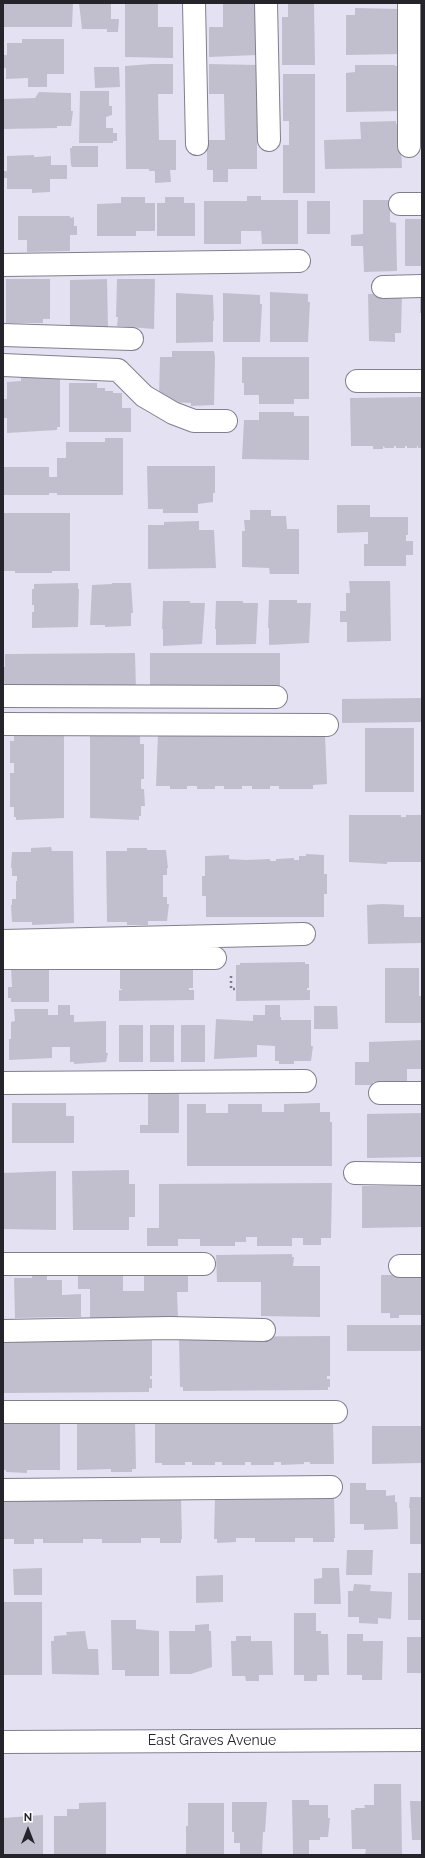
<!DOCTYPE html>
<html>
<head>
<meta charset="utf-8">
<style>
	body { margin:0 }
	#map { position:relative; width:425px; height:1858px; overflow:hidden; background:#e4e2f2; font-family:Raleway,sans-serif }
	canvas { display:block }
	.frame { position:absolute; inset:0; border:4px solid #25242a; pointer-events:none }
	.north { position:absolute; left:8px; top:1810px; width:40px; height:40px; -webkit-text-stroke:3px #fff; paint-order:stroke; rotate:0deg; font-size:11px; font-weight:700; line-height:16px; text-align:center; color:#25242a }
	.north::after { content:''; display:block; margin:auto; width:14px; height:18px; background:#25242a; clip-path:polygon(50% 0,100% 100%,50% 72%,0 100%) }
</style>
</head>
<body>
<div id="map">
<canvas width="425" height="1858"></canvas>
<div class="frame"></div>
<div class="north">N</div>
</div>
<script>
const context = document.querySelector('canvas').getContext('2d');
context.lineJoin = 'round';
function paint(path, color) { context.fillStyle = color; context.fill(path, 'evenodd'); }
const shape = rows => new Path2D(rows.map(r => 'M' + r).join(''));
function strokePath(path, color, width, dash) { context.strokeStyle = color; context.lineWidth = width; context.lineCap = dash ? 'butt' : 'round'; context.setLineDash(dash || []); context.stroke(path); }
function label(font, color, halo, rows, align = 'center') {
  context.font = font + ' Raleway,sans-serif'; context.lineWidth = 3; context.setLineDash([]); context.textBaseline = 'middle'; context.strokeStyle = halo; context.fillStyle = color; for (const [text, x, y, turn = 0] of rows) {
    context.save(); context.translate(x, y); context.rotate((+turn || 0) * Math.PI / 180); context.textAlign = isNaN(turn) ? turn : align; if (halo) context.strokeText(text, 0, 0); context.fillText(text, 0, 0); context.restore();
  }
}
const building = shape([
	[3,3,73,3,72,27,3,27],
	[79,3,111,3,111,19,119,19,118,32,107,32,107,29,82,29],
	[125,3,158,3,158,27,173,27,173,58,125,57],
	[223,3,256,3,257,55,209,57,209,27,223,27],
	[288,3,314,3,315,65,282,65,282,17,288,17],
	[355,8,399,9,402,54,346,55,346,15,355,15],
	[22,39,64,39,64,74,47,74,47,87,28,87,28,78,6,79,6,68,3,68,3,55,7,55,7,43,22,43],
	[151,64,173,64,173,94,158,94,159,140,176,140,176,170,170,170,171,182,155,183,155,171,149,171,149,169,126,169,125,66],
	[209,64,257,65,257,169,228,169,228,182,213,182,213,170,207,170,207,140,225,140,224,94,209,94],
	[355,65,395,65,395,66,400,66,402,111,346,112,346,73,355,72],
	[94,67,119,67,120,87,95,88],
	[283,74,315,74,315,193,283,193,283,145,289,145,289,121,283,121],
	[80,91,109,91,109,106,112,106,112,115,106,117,106,128,113,128,113,133,117,133,117,141,113,141,113,143,79,143],
	[39,92,71,93,71,111,73,111,71,126,57,126,57,128,3,129,4,99,35,98],
	[396,121,396,124,400,124,402,168,325,169,324,140,361,139,360,122],
	[72,146,98,146,98,167,72,167,71,165,70,148,72,148],
	[34,155,34,157,51,156,51,165,67,165,67,179,50,179,50,192,32,193,32,189,7,189,7,178,3,178,3,171,7,171,7,156],
	[247,196,261,196,261,200,298,200,298,244,262,244,261,231,241,231,241,244,204,244,204,201,247,201],
	[121,197,145,197,145,203,155,203,155,231,136,231,136,236,97,236,97,204,121,203],
	[165,197,184,197,184,203,195,203,195,236,157,236,157,203,165,203],
	[363,200,390,200,390,222,396,223,397,271,364,272,363,246,351,246,351,235,363,234],
	[307,201,330,201,330,234,307,234],
	[18,216,70,216,70,218,74,217,74,226,77,226,77,235,70,235,70,251,27,252,27,240,18,240],
	[405,219,422,219,422,266,405,266],
	[6,279,50,279,50,319,43,319,43,323,6,323],
	[107,279,108,329,70,326,70,280],
	[117,279,155,279,154,329,117,326,118,317,116,317],
	[270,292,308,294,308,302,310,302,308,342,270,342],
	[176,293,213,295,214,321,213,321,213,342,176,343],
	[223,293,260,295,260,304,262,304,260,342,223,342],
	[368,294,402,294,401,333,395,333,395,342,369,341],
	[420,294,422,294,422,313,420,313],
	[172,351,214,351,215,357,214,405,191,406,191,403,167,402,167,396,159,396,160,357,172,357],
	[242,357,309,357,309,399,294,399,294,404,259,404,259,395,244,395,244,383,242,383],
	[21,376,60,376,60,427,57,427,57,430,7,433,7,418,3,418,3,399,7,399,7,382,21,381],
	[69,383,97,383,97,388,105,388,105,391,113,391,113,393,122,393,122,408,131,408,131,432,69,432],
	[422,397,422,448,418,448,418,446,417,446,417,448,407,448,407,446,405,446,405,448,396,448,396,446,394,446,394,448,385,448,383,446,383,449,373,449,373,446,351,446,350,398],
	[259,412,294,412,294,416,309,416,309,460,242,459,244,420,259,420],
	[105,438,123,438,123,495,57,495,57,493,49,493,49,495,3,495,3,467,49,467,49,477,57,477,57,458,66,458,66,442,105,442],
	[147,466,215,466,215,493,213,493,213,502,198,504,198,513,163,513,163,509,148,509],
	[337,505,370,505,370,517,408,517,408,535,406,535,406,541,413,541,413,555,406,555,406,566,364,566,364,544,368,544,368,532,337,533],
	[250,510,271,510,271,516,286,516,287,529,299,529,299,574,270,574,269,568,242,567,242,531,245,531,244,520,250,520],
	[3,513,70,513,70,571,52,571,52,573,15,573,15,571,3,571],
	[199,521,199,530,214,530,216,568,148,569,148,525,164,525,164,522],
	[349,581,390,581,391,641,347,642,347,622,340,622,340,611,346,611,346,593,350,593],
	[78,583,78,589,79,589,78,627,32,628,32,612,34,612,34,605,32,605,32,589,34,589,34,584],
	[112,583,131,583,133,613,131,613,131,626,105,627,105,625,90,625,92,585,112,584],
	[269,600,297,600,297,603,311,603,309,643,269,645,269,628,268,628],
	[163,601,190,601,190,603,205,603,202,644,163,646,163,629,162,629],
	[216,601,243,601,243,603,258,603,256,644,216,645,216,629,215,629],
	[135,653,136,690,5,691,3,667,5,667,5,654],
	[150,653,280,653,280,689,150,690],
	[422,698,422,722,342,723,342,699],
	[365,728,414,728,414,792,365,792],
	[14,734,64,734,64,818,16,820,16,817,14,817,14,807,10,807,10,773,14,773,14,763,10,763,10,741,14,741],
	[90,734,140,734,140,744,144,744,144,779,141,779,141,789,144,789,145,806,141,806,141,816,139,816,139,820,90,818],
	[158,735,325,735,327,784,313,785,313,789,279,789,279,786,270,786,270,789,252,789,252,786,242,786,242,789,224,789,224,786,215,786,215,789,197,789,197,786,187,786,187,789,170,789,170,786,156,786],
	[349,815,401,815,401,817,406,817,406,815,422,815,422,862,387,862,387,864,349,862],
	[51,847,52,851,73,851,74,923,32,925,32,922,12,922,11,905,12,905,12,899,16,899,16,881,17,881,17,876,12,876,12,868,11,868,12,852,31,852,31,848],
	[127,848,147,848,147,850,166,850,168,868,167,868,167,875,163,875,163,897,167,897,167,904,169,904,167,921,148,921,148,925,127,925,127,922,107,922,106,851,127,851],
	[306,854,324,855,324,874,327,874,327,894,324,894,324,917,206,917,206,896,202,896,202,876,205,876,205,856,229,855,229,859,247,860,270,859,270,861,276,861,276,859,294,858,294,860,299,860,299,856,306,856],
	[382,904,404,905,404,917,422,917,422,943,368,944,367,905],
	[305,962,305,964,309,964,309,988,307,988,307,990,310,990,310,1000,236,1001,236,965,240,965,240,963],
	[193,965,193,988,189,988,189,990,194,990,194,1000,119,1001,119,990,122,990,122,989,120,989,120,966],
	[49,966,49,1002,11,1002,11,998,8,998,8,987,12,987,11,967],
	[385,968,419,968,419,996,422,996,422,1023,385,1023],
	[58,1005,70,1005,70,1015,74,1015,74,1022,106,1021,106,1053,108,1053,106,1062,74,1064,74,1062,70,1062,70,1047,52,1047,52,1058,9,1060,9,1039,11,1039,11,1022,15,1021,14,1009,48,1009,48,1015,58,1015],
	[265,1005,280,1005,280,1017,281,1017,281,1020,311,1020,311,1046,313,1046,311,1061,294,1061,294,1064,279,1064,279,1061,275,1061,275,1046,257,1045,257,1057,214,1059,216,1019,253,1021,253,1015,265,1015],
	[314,1006,337,1006,338,1029,314,1029],
	[119,1025,143,1025,143,1062,119,1062],
	[150,1025,174,1025,174,1062,150,1062],
	[181,1025,205,1025,205,1062,181,1062],
	[422,1040,422,1069,407,1069,407,1085,382,1085,382,1082,373,1082,373,1085,355,1085,355,1062,369,1062,369,1042],
	[148,1090,179,1090,179,1133,140,1133,140,1125,148,1125],
	[12,1103,66,1103,66,1116,74,1116,74,1143,12,1143],
	[320,1103,320,1112,330,1112,330,1122,332,1122,332,1166,187,1166,187,1104,206,1104,206,1113,228,1113,228,1104,262,1104,262,1112,284,1112,284,1104],
	[422,1113,422,1157,367,1158,367,1114],
	[129,1170,129,1184,135,1184,135,1217,129,1217,129,1230,73,1230,72,1171],
	[56,1171,56,1230,3,1229,3,1173],
	[332,1183,331,1238,321,1238,321,1245,303,1245,303,1238,292,1238,292,1246,257,1246,257,1237,246,1237,246,1242,235,1242,235,1246,200,1246,200,1239,178,1239,178,1246,147,1246,147,1228,159,1228,159,1184],
	[362,1186,422,1186,422,1227,362,1228],
	[292,1254,292,1257,294,1257,293,1266,320,1266,320,1317,261,1316,261,1282,217,1282,216,1255],
	[32,1267,47,1267,47,1280,62,1280,62,1295,81,1294,81,1317,15,1318,14,1278,32,1278],
	[422,1270,422,1315,399,1315,399,1318,390,1318,390,1313,381,1313,381,1275,399,1275],
	[78,1272,123,1272,123,1291,144,1291,144,1272,188,1273,188,1292,177,1292,178,1318,90,1318,90,1289,78,1289],
	[347,1325,422,1325,422,1351,347,1351],
	[330,1336,330,1376,327,1376,327,1379,330,1379,330,1387,328,1387,328,1390,183,1391,183,1387,180,1387,179,1337],
	[152,1337,152,1376,150,1376,150,1379,152,1379,152,1388,149,1388,149,1392,4,1393,3,1390,3,1338],
	[135,1417,136,1469,132,1469,132,1472,111,1472,111,1469,77,1470,77,1418],
	[60,1418,60,1470,27,1470,27,1473,6,1472,6,1470,3,1470,3,1419],
	[333,1422,334,1464,310,1464,310,1462,304,1462,304,1464,281,1465,281,1462,274,1462,274,1465,251,1465,251,1462,245,1462,245,1465,222,1465,222,1462,215,1462,215,1465,192,1465,192,1462,185,1462,185,1465,162,1465,162,1463,155,1463,155,1424],
	[372,1426,422,1426,422,1463,372,1464],
	[350,1483,366,1483,366,1490,386,1490,386,1496,395,1495,395,1502,397,1502,398,1529,364,1530,364,1524,350,1524],
	[334,1494,335,1538,334,1538,334,1542,313,1542,313,1538,295,1538,295,1542,255,1542,255,1538,236,1538,236,1542,217,1543,217,1539,214,1539,215,1495],
	[3,1495,181,1495,182,1539,181,1539,181,1543,160,1543,160,1538,141,1538,141,1543,102,1543,102,1539,83,1539,83,1543,43,1543,43,1539,34,1539,34,1544,14,1544,14,1539,3,1539],
	[410,1497,422,1497,422,1544,410,1544,410,1508,409,1508],
	[347,1550,373,1550,372,1575,346,1575],
	[42,1568,42,1595,14,1595,13,1569],
	[322,1568,339,1568,341,1604,314,1604,314,1579,322,1578],
	[408,1573,422,1573,422,1620,408,1620],
	[223,1575,223,1602,196,1603,196,1576],
	[354,1584,371,1585,370,1591,392,1592,391,1619,378,1618,378,1624,359,1623,359,1617,348,1617,348,1591,353,1591],
	[3,1602,42,1602,42,1675,4,1675],
	[294,1613,316,1613,316,1631,321,1631,321,1634,328,1634,329,1675,317,1675,317,1681,304,1681,304,1675,294,1675],
	[111,1620,136,1620,136,1629,159,1631,159,1676,125,1676,125,1670,112,1670],
	[209,1624,209,1631,211,1631,212,1667,191,1674,170,1674,169,1631,195,1631,195,1625],
	[85,1631,88,1649,98,1649,99,1675,52,1674,51,1641,54,1641,54,1636,67,1635,66,1632],
	[347,1634,363,1634,363,1641,383,1641,382,1680,362,1680,362,1675,347,1675],
	[236,1636,251,1636,251,1641,272,1641,273,1675,259,1675,259,1681,246,1681,245,1676,232,1676,231,1641,236,1641],
	[407,1637,422,1637,422,1673,407,1673],
	[374,1784,401,1784,402,1855,365,1855,366,1849,352,1849,351,1810,355,1810,355,1808,365,1808,364,1805,374,1805],
	[292,1800,309,1800,309,1805,328,1805,328,1818,330,1818,328,1837,320,1837,320,1840,309,1840,309,1854,293,1854],
	[410,1801,422,1801,422,1840,412,1840],
	[106,1802,106,1855,54,1855,54,1816,67,1816,67,1809,79,1809,79,1803],
	[232,1802,267,1802,265,1832,263,1832,262,1855,240,1854,240,1843,234,1843,234,1832,232,1832],
	[188,1803,224,1803,224,1855,186,1855,186,1826,188,1826],
	[43,1815,43,1854,3,1855,3,1818]
]);
const path = shape([
	[231,976,231,989,236,989]
]);
const minor = shape([
	[194,3,197,144],
	[266,3,269,140],
	[409,146,409,3],
	[400,204,422,204],
	[3,265,299,261],
	[383,287,422,286],
	[3,335,132,339],
	[3,365,118,370,144,396,173,413,194,421,226,421],
	[357,381,422,381],
	[3,696,276,697],
	[3,724,327,725],
	[3,941,304,934],
	[3,958,215,958],
	[3,1083,305,1081],
	[380,1093,422,1093],
	[355,1173,422,1174],
	[3,1264,204,1264],
	[400,1266,422,1266],
	[3,1331,169,1328,264,1330],
	[3,1412,336,1412],
	[3,1490,331,1487],
	[3,1742,422,1740]
]);
const streetNames = [
	["East Graves Avenue",212,1741]
];
paint(building, '#c1bfce');
strokePath(minor, '#817f8d', 24);
strokePath(path, '#7d7b86', 2.5, [2, 3]);
strokePath(minor, '#fff', 22);
label('14px', '#25242a', '#fff', streetNames);
</script>
</body>
</html>
